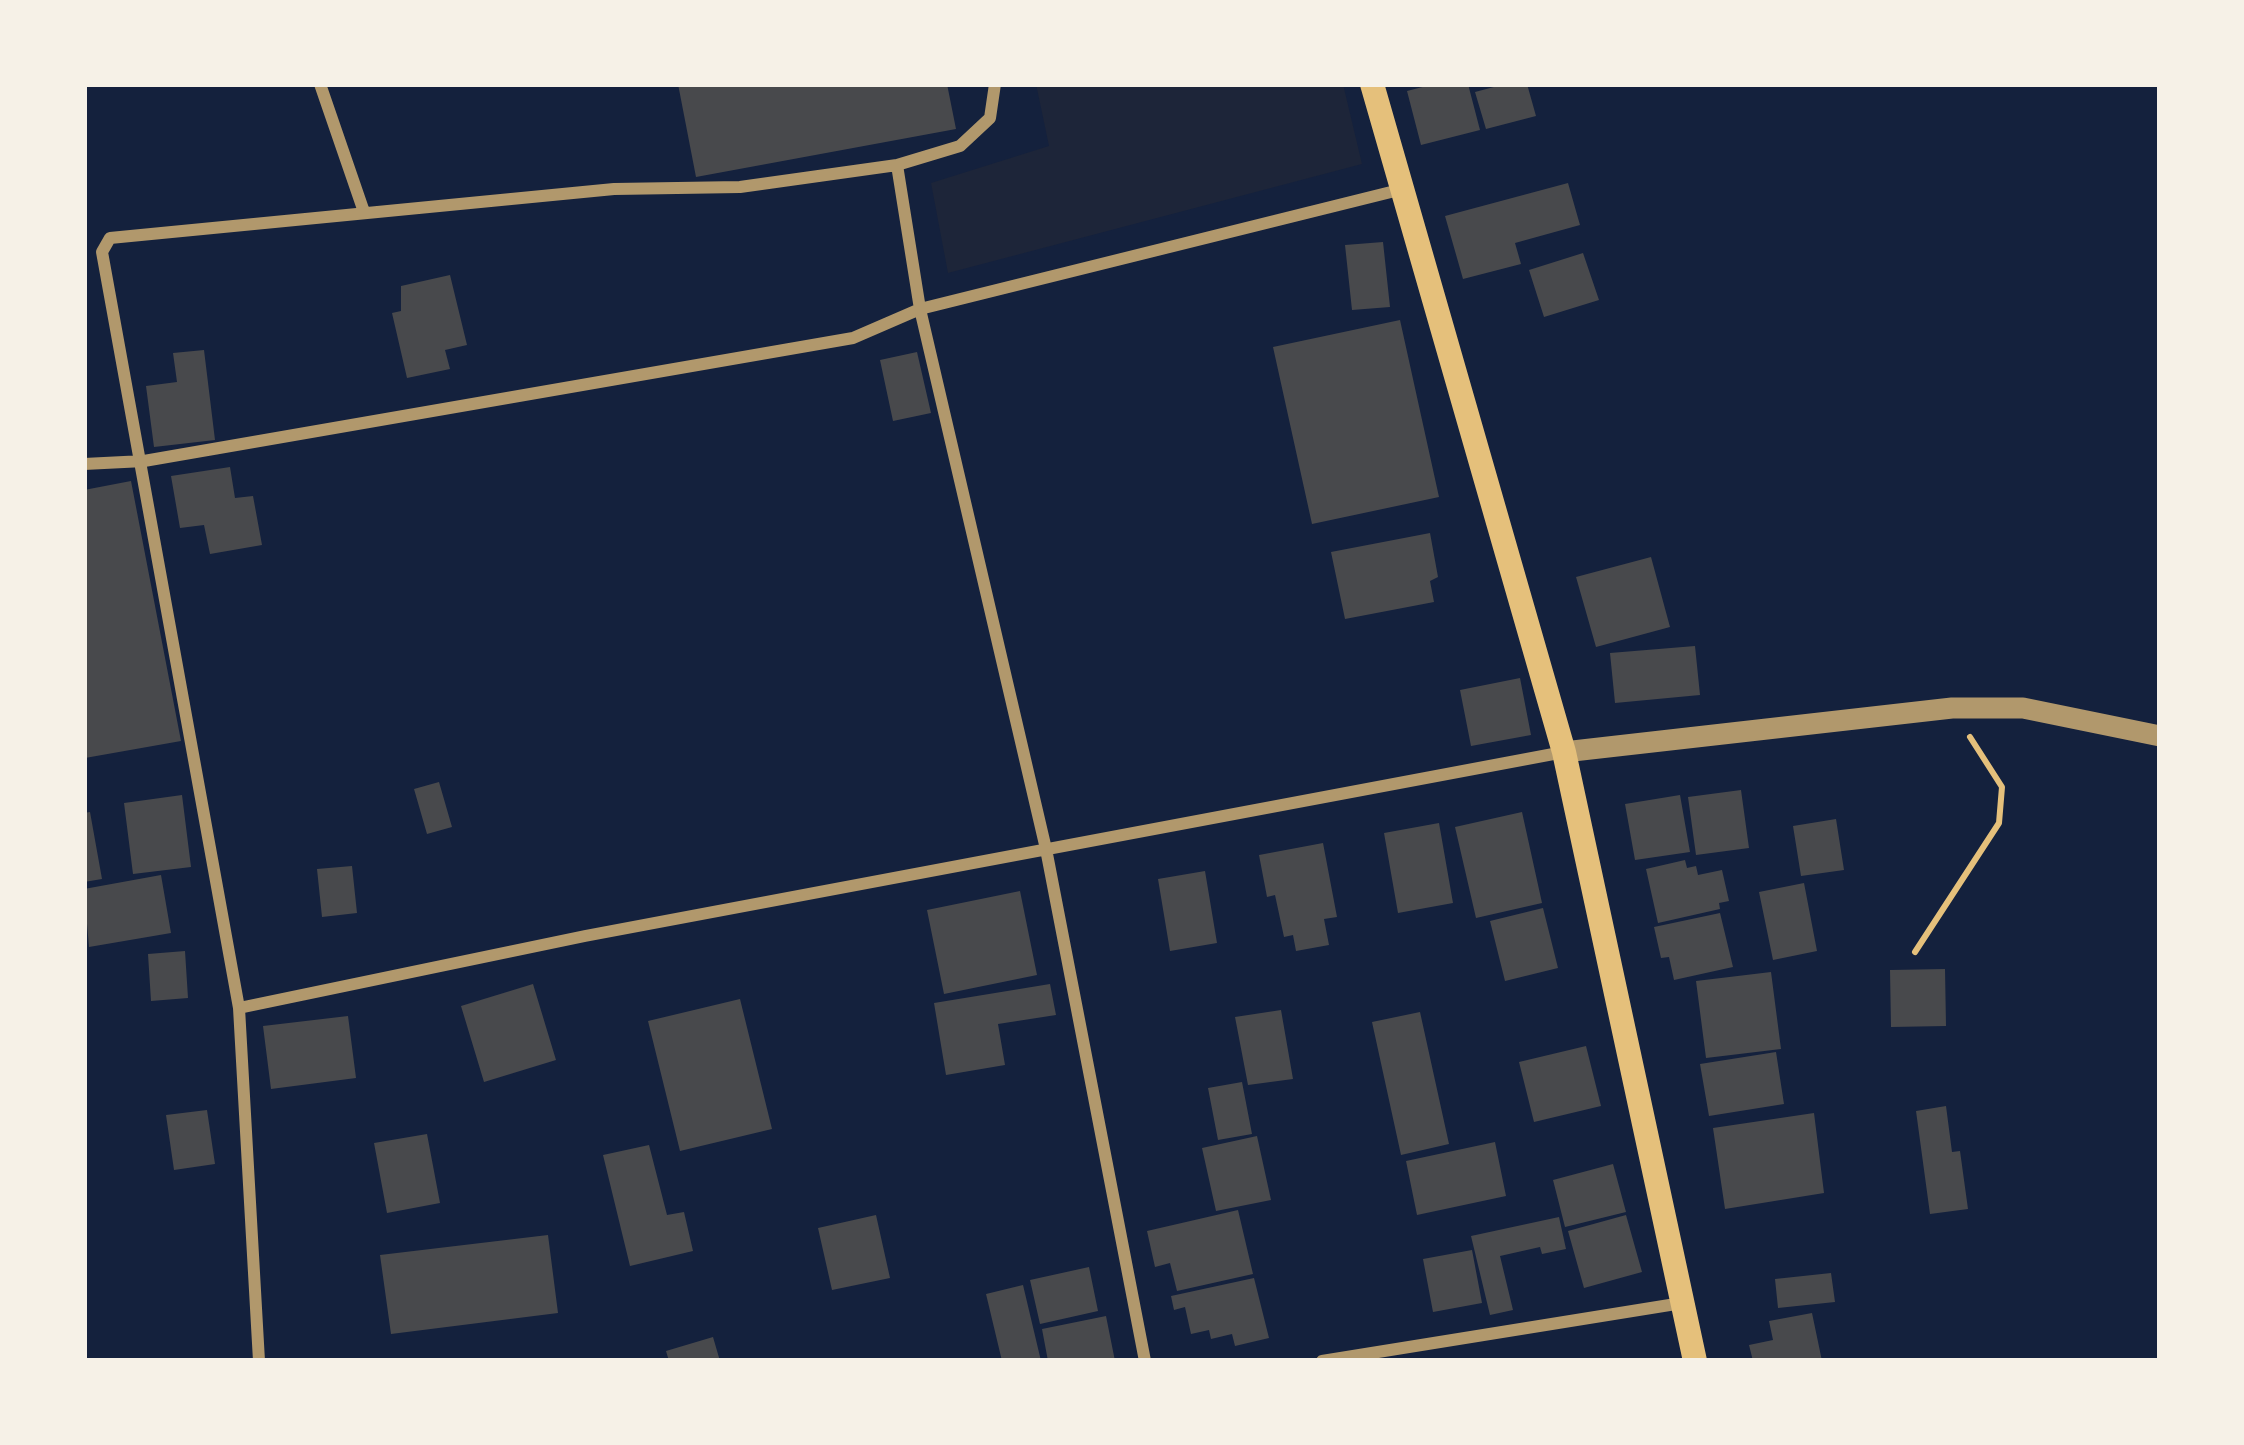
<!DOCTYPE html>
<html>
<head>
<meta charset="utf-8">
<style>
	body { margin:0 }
	#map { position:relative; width:2244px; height:1445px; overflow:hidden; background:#14213d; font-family:"PT Sans",sans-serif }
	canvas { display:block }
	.frame { position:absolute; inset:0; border:87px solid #f6f1e7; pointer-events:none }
</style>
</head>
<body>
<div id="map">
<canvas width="2244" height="1445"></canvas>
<div class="frame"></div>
</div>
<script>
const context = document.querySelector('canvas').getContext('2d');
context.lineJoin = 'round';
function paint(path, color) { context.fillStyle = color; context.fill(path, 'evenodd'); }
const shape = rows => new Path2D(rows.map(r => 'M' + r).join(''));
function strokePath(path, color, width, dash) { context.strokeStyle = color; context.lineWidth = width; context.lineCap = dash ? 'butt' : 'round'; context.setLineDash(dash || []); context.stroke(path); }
const green = shape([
	[1036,84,1343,84,1362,164,948,273,931,183,1049,146]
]);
const building = shape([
	[678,84,947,84,956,129,696,177],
	[1434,84,1468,84,1480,130,1421,145,1407,91],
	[1505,84,1527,84,1536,116,1486,129,1475,92],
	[1568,183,1580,225,1515,243,1521,264,1463,279,1445,216],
	[1383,242,1390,307,1352,310,1345,245],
	[1583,253,1599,300,1544,317,1529,270],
	[450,275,467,345,445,350,450,369,407,378,392,313,401,311,401,286],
	[1400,320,1439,497,1312,524,1273,347],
	[204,350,215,440,154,447,146,386,177,382,173,353],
	[917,352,931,413,893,421,880,360],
	[230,467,235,498,253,496,262,545,210,554,204,525,180,528,171,476],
	[131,481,181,741,85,758,84,490],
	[1430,533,1438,577,1430,581,1434,602,1345,619,1331,552],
	[1651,557,1670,627,1596,647,1576,577],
	[1695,646,1700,695,1615,703,1610,653],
	[1520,678,1531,735,1471,746,1460,690],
	[439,782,452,827,427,834,414,789],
	[1741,790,1749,848,1696,855,1688,797],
	[182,795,191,867,133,874,124,803],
	[1680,795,1690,852,1635,860,1625,804],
	[90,812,102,879,84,882,84,813],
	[1522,812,1542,903,1476,918,1455,827],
	[1836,819,1844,870,1801,876,1793,826],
	[1439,823,1453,903,1398,913,1384,833],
	[1323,843,1337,917,1324,919,1329,945,1296,951,1293,935,1284,937,1275,895,1267,897,1259,855],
	[1685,860,1687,868,1696,866,1698,875,1722,870,1729,901,1719,903,1720,909,1658,923,1646,869],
	[352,866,357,913,322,917,317,869],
	[1205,871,1217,943,1170,951,1158,879],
	[161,875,171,933,89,947,84,889],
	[1804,883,1817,951,1773,960,1759,892],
	[1020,891,1037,975,944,994,927,910],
	[1543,908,1558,968,1505,981,1490,921],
	[1720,913,1733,967,1674,980,1669,957,1661,958,1654,927],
	[185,951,188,998,151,1001,148,954],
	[1945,969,1946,1026,1891,1027,1890,970],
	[1771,972,1781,1049,1706,1058,1696,981],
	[533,984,556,1060,484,1082,461,1006],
	[1050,984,1056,1015,998,1024,1005,1065,946,1075,934,1003],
	[740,999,772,1129,680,1151,648,1021],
	[1281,1010,1293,1079,1248,1085,1235,1017],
	[1420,1012,1449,1144,1401,1155,1372,1022],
	[348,1016,356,1078,271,1089,263,1026],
	[1586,1046,1601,1106,1534,1122,1519,1062],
	[1776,1052,1784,1104,1709,1116,1700,1064],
	[1242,1082,1252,1134,1218,1140,1208,1088],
	[1946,1106,1952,1152,1960,1151,1968,1209,1930,1214,1916,1111],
	[207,1110,215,1164,174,1170,166,1115],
	[1814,1113,1824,1193,1725,1209,1713,1128],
	[427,1134,440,1203,387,1213,374,1143],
	[1257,1136,1271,1200,1216,1211,1202,1148],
	[1495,1142,1506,1196,1417,1215,1406,1161],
	[649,1145,667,1215,684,1212,693,1251,630,1266,603,1155],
	[1613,1164,1626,1212,1565,1227,1553,1180],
	[1238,1210,1253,1274,1177,1291,1170,1263,1155,1267,1147,1231],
	[876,1215,890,1278,832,1290,818,1228],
	[1626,1215,1642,1272,1584,1288,1568,1231],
	[1559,1217,1566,1249,1542,1254,1540,1247,1500,1256,1513,1310,1490,1315,1471,1236],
	[548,1235,558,1313,391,1334,380,1255],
	[1472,1250,1482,1303,1433,1312,1423,1259],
	[1089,1267,1098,1311,1040,1324,1030,1280],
	[1831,1273,1835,1302,1778,1308,1775,1279],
	[1254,1278,1269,1338,1235,1346,1232,1334,1211,1339,1209,1330,1191,1334,1185,1307,1174,1310,1171,1296],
	[1023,1285,1041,1361,1002,1361,986,1294],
	[1812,1313,1822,1361,1753,1361,1749,1345,1773,1340,1769,1321],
	[1106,1316,1115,1361,1048,1361,1042,1329],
	[713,1337,720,1361,669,1361,666,1351]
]);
const path = shape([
	[1915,952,1999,823,2002,787,1970,737]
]);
const minor = shape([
	[320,84,363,209],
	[897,165,920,309,1046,849,1145,1361],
	[84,464,144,461,853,338,920,309,1399,190],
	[239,1008,585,936,1564,752],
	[259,1361,239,1008,102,252,110,238,614,189,740,187,897,165,960,146,990,118,995,84],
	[1322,1361,1682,1303]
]);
const tertiary = shape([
	[1564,752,1952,708,2023,708,2160,736]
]);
const secondary = shape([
	[1372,84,1564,752,1695,1361]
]);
paint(green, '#1d2539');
paint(building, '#48494c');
strokePath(path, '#e5c07b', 6);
strokePath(minor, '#b1986c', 12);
strokePath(tertiary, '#b1986c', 21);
strokePath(secondary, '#e5c07b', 24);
</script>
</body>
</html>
